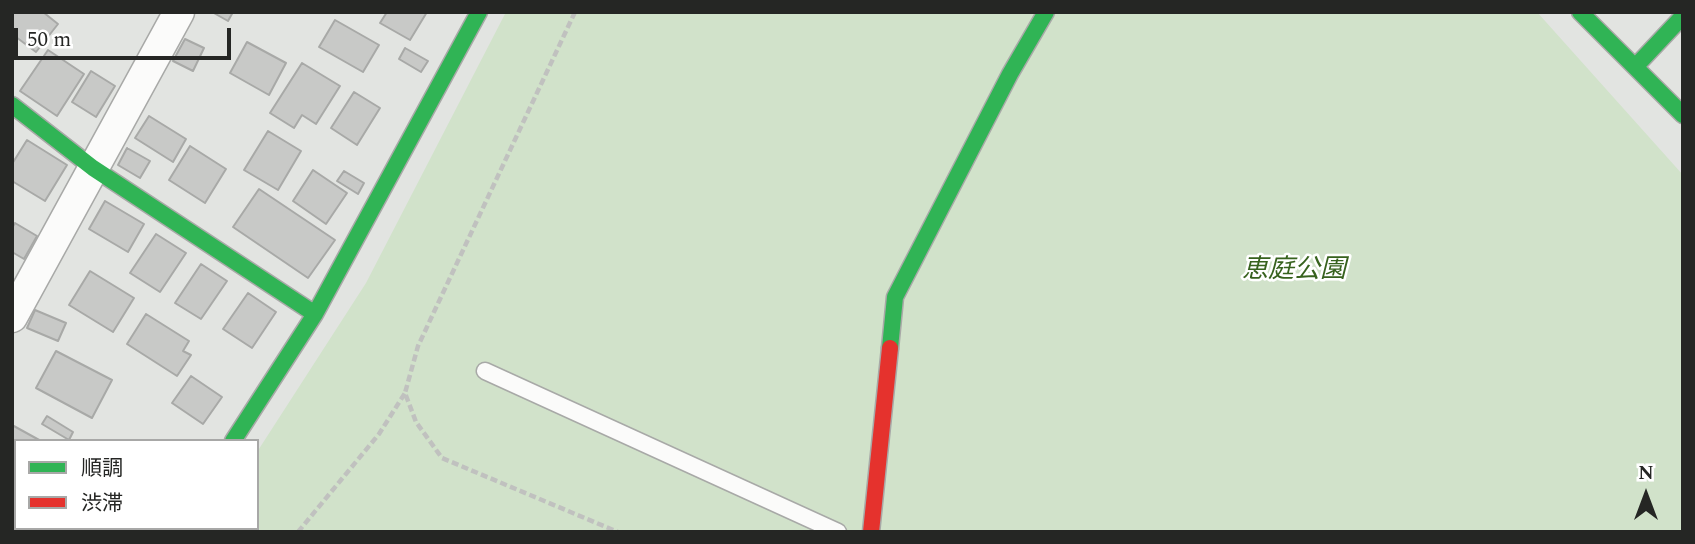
<!DOCTYPE html>
<html>
<head>
<meta charset="utf-8">
<style>
	body { margin:0 }
	#map { position:relative; width:1695px; height:544px; overflow:hidden; background:#e2e4e1; font-family:Spectral,"Noto Sans JP",serif }
	canvas { display:block }
	.frame { position:absolute; inset:0; border:14px solid #252624; pointer-events:none }
	.legend { position:absolute; left:14px; top:439px; width:245px; height:91px; box-sizing:border-box; background:#fff; border:2px solid #a8a8a7; margin:0; padding:9px 12px; list-style:none; font-size:21px; color:#252624 }
	.legend li { display:flex; align-items:center; gap:14px; height:35px }
	.legend b { width:35px; border:2px solid #a8a8a7 }
	.north { position:absolute; left:1611px; top:460px; width:70px; height:70px; -webkit-text-stroke:5px #fff; paint-order:stroke; rotate:0deg; font-size:19px; font-weight:700; line-height:28px; text-align:center; color:#252624 }
	.north::after { content:''; display:block; margin:auto; width:24px; height:32px; background:#252624; clip-path:polygon(50% 0,100% 100%,50% 72%,0 100%) }
	.scale { position:absolute; left:14px; top:28px; width:217px; height:32px; box-sizing:border-box; border:4px solid #252624; border-top:0; padding-left:9px; font-size:21px; line-height:24px; white-space:nowrap; color:#252624; -webkit-text-stroke:5px #fff; paint-order:stroke }
</style>
</head>
<body>
<div id="map">
<canvas width="1695" height="544"></canvas>
<div class="frame"></div>
<ul class="legend">
<li><b style="height:9px;background:#30b455"></b>順調</li>
<li><b style="height:9px;background:#e5322d"></b>渋滞</li>
</ul>
<div class="north">N</div>
<div class="scale">50 m</div>
</div>
<script>
const context = document.querySelector('canvas').getContext('2d');
context.lineJoin = 'round';
function paint(path, color) { context.fillStyle = color; context.fill(path, 'evenodd'); }
const shape = rows => new Path2D(rows.map(r => 'M' + r).join(''));
function strokePath(path, color, width, dash) { context.strokeStyle = color; context.lineWidth = width; context.lineCap = dash ? 'butt' : 'round'; context.setLineDash(dash || []); context.stroke(path); }
function label(font, color, halo, rows, align = 'center') {
  context.font = font + ' Spectral,"Noto Sans JP",serif'; context.lineWidth = 5; context.setLineDash([]); context.textBaseline = 'middle'; context.strokeStyle = halo; context.fillStyle = color; for (const [text, x, y, turn = 0] of rows) {
    context.save(); context.translate(x, y); context.rotate((+turn || 0) * Math.PI / 180); context.textAlign = isNaN(turn) ? turn : align; if (halo) context.strokeText(text, 0, 0); context.fillText(text, 0, 0); context.restore();
  }
}
const green = shape([
	[506,12,1537,12,1683,175,1683,532,206,532,208,528,257,528,257,452,366,283]
]);
const building = shape([
	[12,12,43,12,58,24,36,52,12,34,12,12],
	[212,12,233,12,228,21,212,12],
	[387,12,427,12,410,40,380,23,387,12],
	[335,20,379,45,363,72,319,47,335,20],
	[185,39,204,48,193,71,173,61,185,39],
	[247,42,286,63,269,95,230,73,247,42],
	[405,48,428,61,421,72,399,59,405,48],
	[48,50,84,74,57,116,20,91,48,50],
	[302,63,340,86,316,124,302,115,294,128,270,113,302,63],
	[91,71,115,86,96,117,72,102,91,71],
	[354,92,380,108,357,145,331,128,354,92],
	[149,116,186,139,173,162,135,138,149,116],
	[268,131,301,151,278,190,244,170,268,131],
	[27,140,67,165,45,201,12,181,12,164,27,140],
	[190,146,226,169,205,203,169,180,190,146],
	[127,148,150,161,140,178,118,165,127,148],
	[313,170,347,193,326,224,293,201,313,170],
	[344,171,364,183,358,194,337,181,344,171],
	[259,189,335,240,308,278,233,227,259,189],
	[105,201,144,224,128,252,89,229,105,201],
	[15,223,37,236,24,259,12,252,12,228,15,223],
	[156,234,186,253,160,292,130,273,156,234],
	[201,264,227,281,201,319,175,303,201,264],
	[90,271,134,298,113,332,69,305,90,271],
	[248,293,276,312,252,348,223,329,248,293],
	[35,310,66,323,58,341,27,328,35,310],
	[146,314,189,341,183,351,191,355,177,376,127,344,146,314],
	[56,351,112,380,92,418,36,388,56,351],
	[191,376,222,397,203,424,172,403,191,376],
	[47,416,73,432,69,440,42,424,47,416],
	[12,425,41,441,16,441,16,465,12,463,12,425],
	[12,499,16,500,16,528,45,528,43,532,12,532,12,499],
	[53,528,78,528,84,532,51,532,53,528]
]);
const path = shape([
	[575,12,418,346,405,393,416,422,442,458,618,532],
	[298,532,379,434,405,393]
]);
const lane = shape([
	[485,371,838,532]
]);
const street = shape([
	[12,317,179,12],
	[174,532,176,528]
]);
const fast = shape([
	[1580,12,1683,115],
	[1636,66,1683,16],
	[12,105,93,168,315,314],
	[890,348,895,297,1010,74,1046,12],
	[233,441,315,314,479,12]
]);
const jam = shape([
	[871,532,890,348]
]);
const parkNames = [
	["恵庭公園",1294,272]
];
paint(green, '#d1e2ca');
paint(building, '#c8c9c7');
strokePath(building, '#a8a9a7', 2);
strokePath(lane, '#a8a9a7', 19);
strokePath(street, '#a8a9a7', 33);
strokePath(fast, '#a8a9a7', 19);
strokePath(jam, '#a8a9a7', 19);
strokePath(path, '#c0c1bf', 4.5, [7, 3.5]);
strokePath(lane, '#fbfbfa', 16);
strokePath(street, '#fbfbfa', 30);
strokePath(fast, '#30b455', 16);
strokePath(jam, '#e5322d', 16);
label('italic 26px', '#37621e', '#fff', parkNames);
</script>
</body>
</html>
